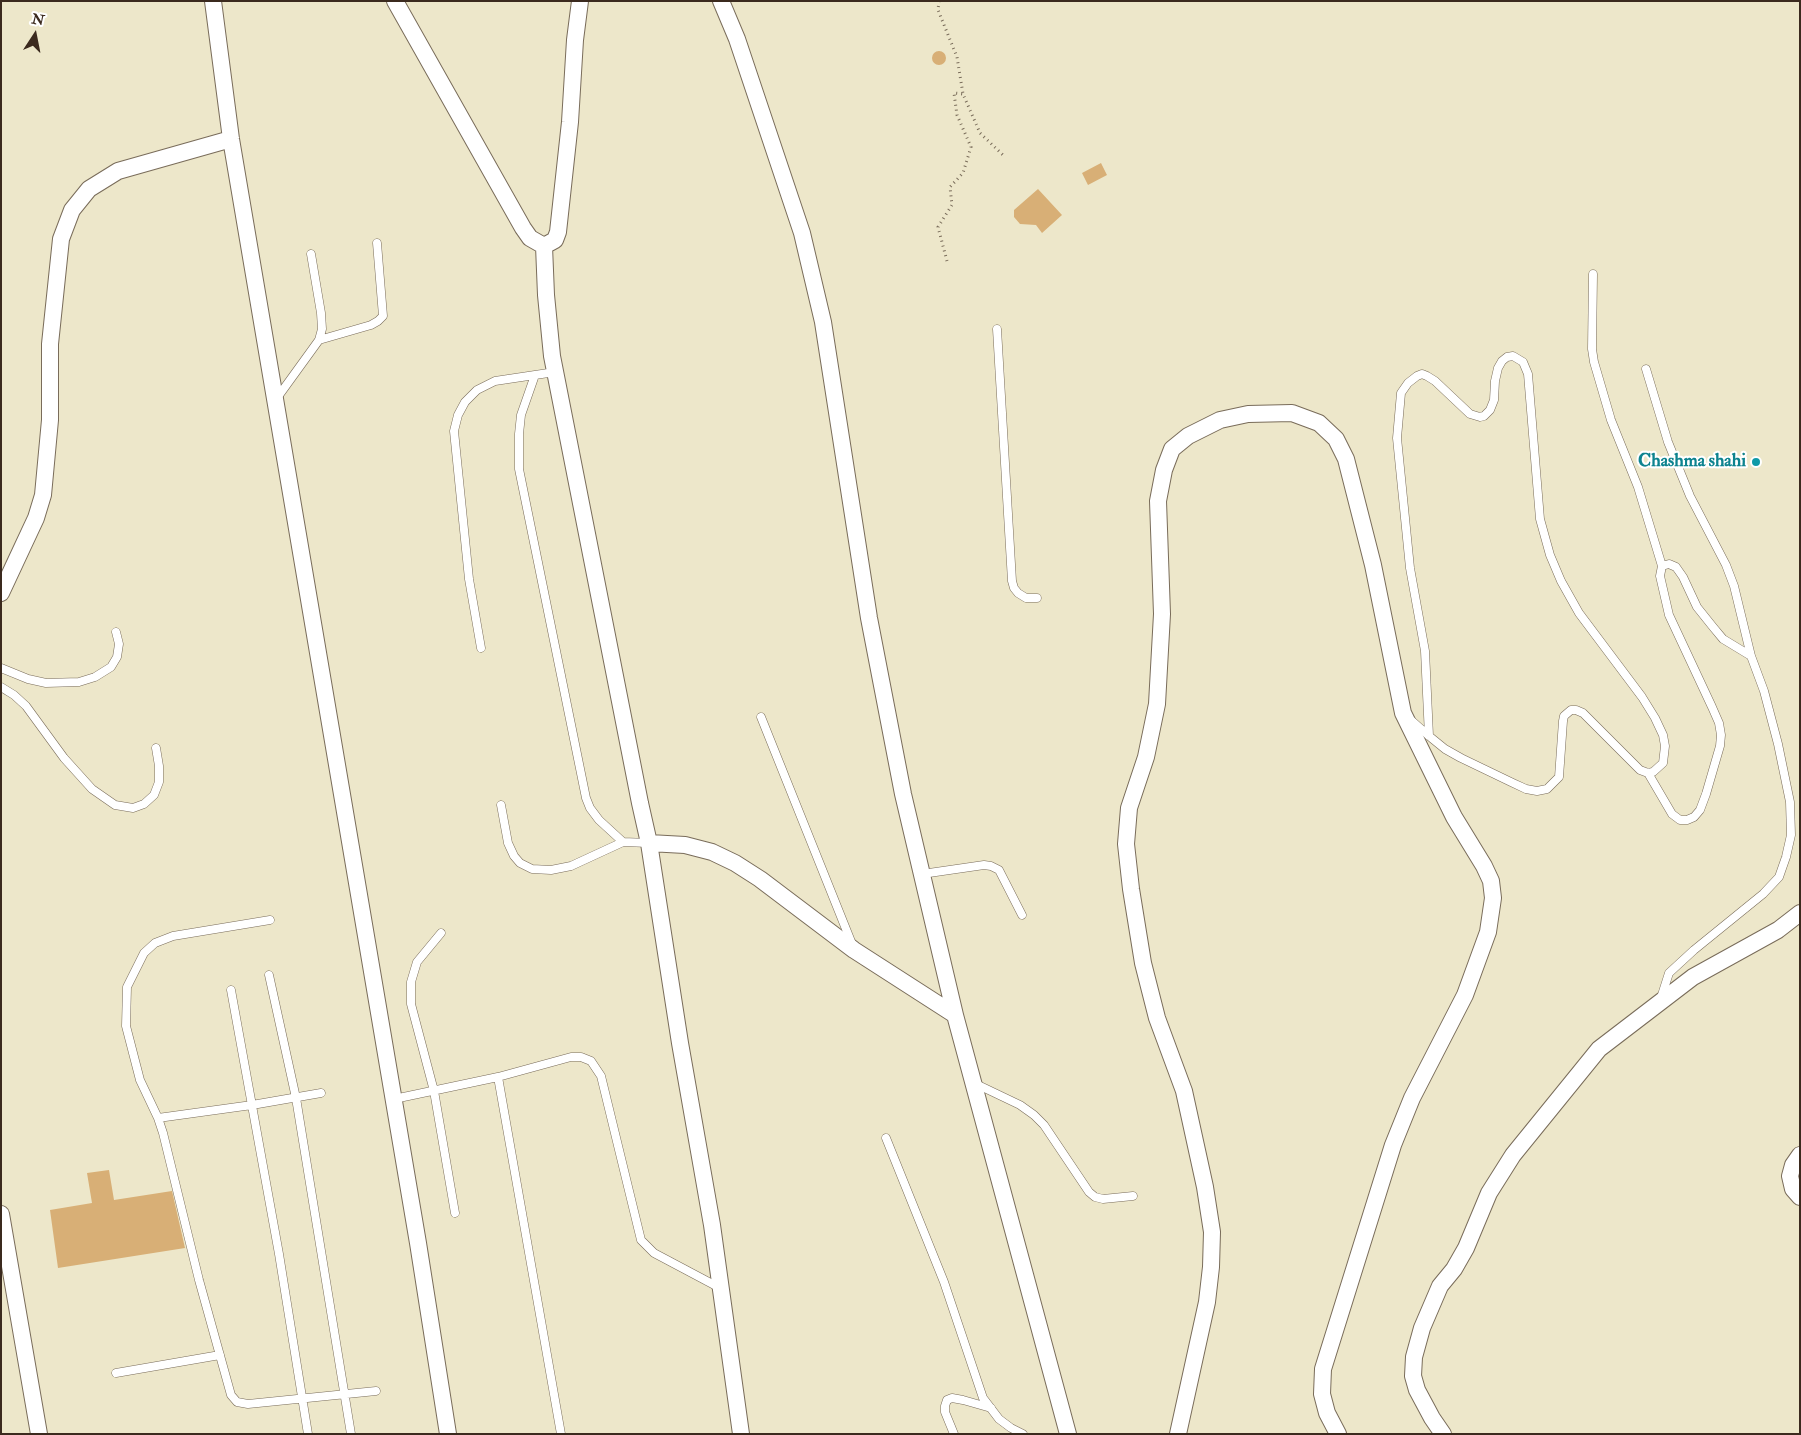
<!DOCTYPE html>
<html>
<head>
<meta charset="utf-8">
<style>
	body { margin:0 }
	#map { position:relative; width:1801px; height:1435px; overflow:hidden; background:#ede7ca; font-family:"IM FELL Double Pica",serif }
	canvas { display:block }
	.frame { position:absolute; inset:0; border:2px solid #3b2a1e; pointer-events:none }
	.north { position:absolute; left:10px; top:10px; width:50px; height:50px; -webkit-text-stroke:4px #fff; paint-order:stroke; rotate:11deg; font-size:14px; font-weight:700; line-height:20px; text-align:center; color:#3b2a1e }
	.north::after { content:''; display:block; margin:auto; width:18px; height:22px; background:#3b2a1e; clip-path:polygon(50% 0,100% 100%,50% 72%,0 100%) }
</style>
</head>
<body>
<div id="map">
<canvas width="1801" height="1435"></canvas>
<div class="frame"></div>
<div class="north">N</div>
</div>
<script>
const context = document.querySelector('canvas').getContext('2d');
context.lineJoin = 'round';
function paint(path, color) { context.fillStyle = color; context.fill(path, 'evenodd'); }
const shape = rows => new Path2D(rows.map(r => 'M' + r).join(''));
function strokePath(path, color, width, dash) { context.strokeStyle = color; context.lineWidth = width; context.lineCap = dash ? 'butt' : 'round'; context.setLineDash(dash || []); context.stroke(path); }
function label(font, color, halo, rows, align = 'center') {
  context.font = font + ' "IM FELL Double Pica",serif'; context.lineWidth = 4; context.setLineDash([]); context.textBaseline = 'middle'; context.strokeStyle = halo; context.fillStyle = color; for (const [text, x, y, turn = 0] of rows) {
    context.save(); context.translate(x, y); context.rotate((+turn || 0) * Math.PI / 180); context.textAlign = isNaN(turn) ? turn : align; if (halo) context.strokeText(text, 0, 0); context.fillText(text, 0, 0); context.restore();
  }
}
const building = shape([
	'932 58a7 7 0 1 1 14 0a7 7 0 1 1-14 0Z',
	[1101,163,1107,175,1088,185,1082,173],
	[1038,189,1062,215,1042,233,1036,225,1020,224,1014,217,1014,210],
	[109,1170,114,1200,172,1191,185,1248,58,1268,50,1210,92,1203,87,1173]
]);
const path = shape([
	[939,1,938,10,957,57,963,94,980,133,1004,156],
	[947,261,938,227,952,205,950,187,963,173,971,147,957,115,954,93,963,94]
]);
const lane = shape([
	[1593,274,1592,349,1594,362,1611,420,1638,487,1662,566],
	[997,329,1012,581,1014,588,1018,593,1026,598,1037,598],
	[319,340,371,325,378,321,383,316,377,243],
	[1646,369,1668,442,1690,496,1726,565,1734,586,1751,656,1764,691,1778,744,1790,802,1791,835,1786,857,1779,877,1763,894,1694,950,1669,973,1661,998],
	[535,375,521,415,519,434,519,469,586,798,590,808,599,820,623,842],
	[277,398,319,340,322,329,321,313,311,254],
	[481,648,469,579,454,431,458,415,465,402,477,390,495,381,555,372],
	[1,668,28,679,46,683,79,682,95,677,111,667,117,657,119,644,116,632],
	[1,687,14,695,26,706,64,758,92,789,115,805,133,808,144,804,154,795,159,782,159,766,156,748],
	[761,717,852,944],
	[1412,721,1429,736,1445,749,1461,758,1513,783,1526,789,1537,791,1547,789,1559,777,1563,721,1564,716,1571,710,1576,710,1583,713,1640,770,1648,773,1653,772,1663,763,1665,746,1663,735,1655,718,1642,697,1579,613,1561,581,1550,555,1540,519,1528,374,1523,362,1513,356,1507,357,1502,361,1498,368,1495,381,1494,400,1490,410,1484,416,1480,417,1470,414,1435,381,1427,376,1422,374,1417,376,1408,383,1401,393,1397,438,1410,568,1425,651,1429,736],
	[1648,773,1672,814,1680,820,1687,820,1694,817,1700,810,1706,794,1720,746,1721,735,1719,723,1712,707,1669,615,1660,576,1662,566,1669,564,1676,567,1683,577,1697,607,1713,627,1723,639,1751,656],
	[501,805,508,843,514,856,520,863,532,869,551,870,571,866,623,842,649,843],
	[922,874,984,865,991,866,999,870,1022,915],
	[270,920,173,936,155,943,144,953,127,987,126,1026,140,1080,158,1118,163,1133,199,1280,231,1395,237,1402,248,1404,376,1391],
	[441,933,417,962,411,982,411,1004,434,1091,455,1213],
	[269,975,296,1098,351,1434],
	[231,990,279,1254,308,1434],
	[498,1077,561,1434],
	[976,1084,1020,1105,1034,1115,1044,1125,1089,1192,1095,1197,1103,1199,1133,1196],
	[394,1099,498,1077,571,1057,581,1057,591,1061,601,1076,641,1240,654,1253,720,1288],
	[158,1118,252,1105,321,1093],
	[886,1138,944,1282,983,1398,999,1419,1011,1428,1023,1434],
	[116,1373,220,1355],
	[954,1434,945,1412,945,1406,947,1400,952,1398,963,1400,991,1408]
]);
const street = shape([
	[213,1,231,139,418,1243,448,1434],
	[395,1,523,228,530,238,544,246],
	[721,1,737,39,802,233,823,322,869,618,903,794,955,1015,1068,1434],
	[544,246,546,295,552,356,640,803,649,843,685,845,712,852,735,863,760,879,854,950,955,1015],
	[544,246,555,240,558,232,570,122,575,40,580,1],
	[1,593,36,518,43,495,50,420,50,344,61,239,72,210,89,189,118,171,231,139],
	[649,843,680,1043,712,1225,741,1434],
	[1800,1155,1793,1165,1790,1176,1793,1189,1800,1197],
	[1,1214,39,1434],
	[1178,1434,1207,1302,1211,1267,1212,1232,1205,1187,1184,1091,1157,1018,1143,963,1131,889,1126,844,1129,808,1146,757,1157,704,1162,614,1158,501,1164,470,1172,449,1188,436,1220,420,1248,414,1292,413,1319,423,1336,439,1346,459,1373,565,1403,713,1454,817,1484,866,1491,881,1493,898,1488,932,1465,995,1412,1098,1393,1145,1323,1369,1322,1394,1327,1413,1338,1434],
	[1443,1434,1432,1418,1417,1390,1413,1376,1414,1357,1422,1328,1440,1286,1454,1269,1466,1248,1489,1193,1513,1155,1599,1049,1693,977,1778,930,1800,913]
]);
const markers = [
	[1756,462,5,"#0f9aa8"]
];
const cultureNames = [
	["Chashma shahi",1746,462]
];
paint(building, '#d8af76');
strokePath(lane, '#796c5a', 9);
strokePath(street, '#796c5a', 18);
strokePath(path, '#796c5a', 3, [1, 4]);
strokePath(lane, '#fff', 8);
strokePath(street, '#fff', 16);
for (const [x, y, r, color] of markers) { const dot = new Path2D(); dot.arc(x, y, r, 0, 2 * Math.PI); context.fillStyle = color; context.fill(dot); strokePath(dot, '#fff', 2); }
label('bold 18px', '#0d838f', '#fff', cultureNames, 'right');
</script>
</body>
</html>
